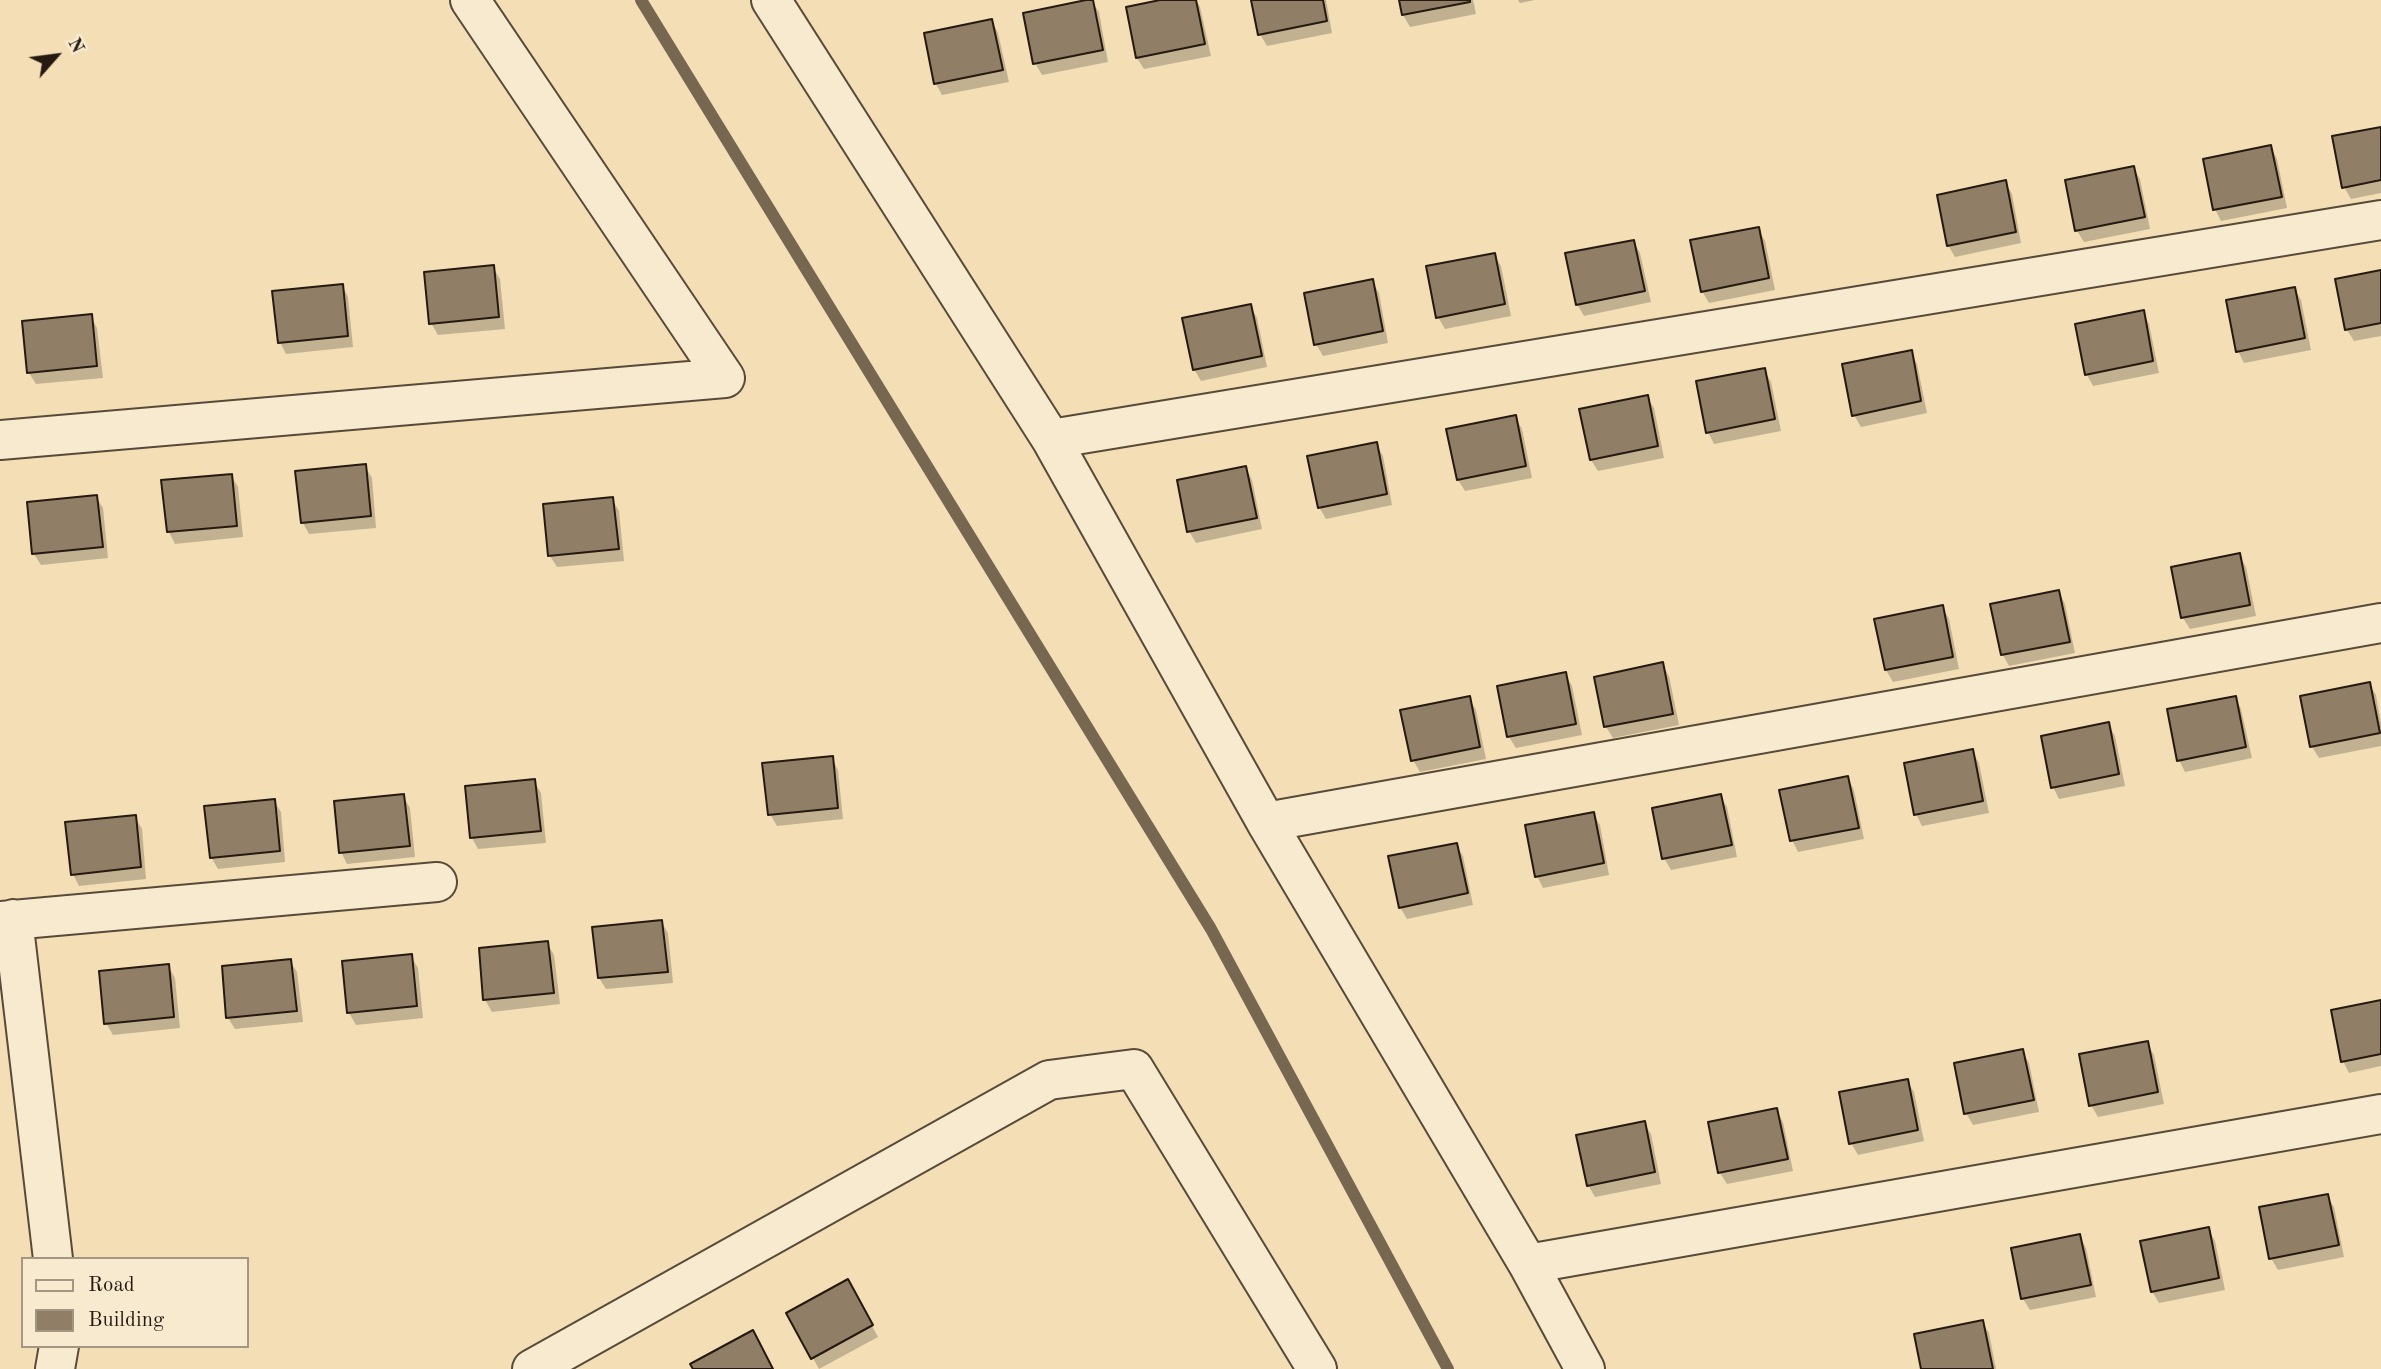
<!DOCTYPE html>
<html>
<head>
<meta charset="utf-8">
<style>
	body { margin:0 }
	#map { position:relative; width:2381px; height:1369px; overflow:hidden; background:#f3deb5; font-family:"Old Standard TT",serif }
	canvas { display:block }
	.legend { position:absolute; left:21px; top:1257px; width:228px; height:91px; box-sizing:border-box; background:#f7eacf; border:2px solid #a39683; margin:0; padding:9px 12px; list-style:none; font-size:21px; color:#251910 }
	.legend li { display:flex; align-items:center; gap:14px; height:35px }
	.legend b { width:35px; border:2px solid #a39683 }
	.north { position:absolute; left:21px; top:21px; width:70px; height:70px; -webkit-text-stroke:5px #f7eacf; paint-order:stroke; rotate:62deg; font-size:19px; font-weight:700; line-height:28px; text-align:center; color:#251910 }
	.north::after { content:''; display:block; margin:auto; width:24px; height:32px; background:#251910; clip-path:polygon(50% 0,100% 100%,50% 72%,0 100%) }
</style>
</head>
<body>
<div id="map">
<canvas width="2381" height="1369"></canvas>
<ul class="legend">
<li><b style="height:9px;background:#f7eacf"></b>Road</li>
<li><b style="height:19px;background:#907f66"></b>Building</li>
</ul>
<div class="north">N</div>
</div>
<script>
const context = document.querySelector('canvas').getContext('2d');
context.lineJoin = 'round';
function paint(path, color) { context.fillStyle = color; context.fill(path, 'evenodd'); }
const shape = rows => new Path2D(rows.map(r => 'M' + r).join(''));
function strokePath(path, color, width, dash) { context.strokeStyle = color; context.lineWidth = width; context.lineCap = dash ? 'butt' : 'round'; context.setLineDash(dash || []); context.stroke(path); }
const shadow = shape([
	[1169,0,1196,0,1200,7,1211,56,1144,69,1137,58],
	[1253,0,1326,0,1332,33,1267,46,1260,34],
	[1400,0,1473,0,1476,14,1410,27,1403,15],
	[1518,0,1535,0,1520,3],
	[1092,1,1099,12,1108,62,1042,75,1035,63],
	[992,21,998,33,1009,82,942,95,936,84,926,34],
	[2381,129,2381,193,2351,199,2344,187],
	[2271,147,2277,159,2287,208,2221,221,2215,209],
	[2133,168,2140,179,2150,229,2084,242,2077,231,2067,181],
	[2005,182,2012,194,2021,243,1955,257,1948,245],
	[1758,229,1765,241,1775,290,1709,303,1702,291],
	[1633,241,1640,253,1651,302,1584,316,1577,304],
	[1494,255,1501,266,1511,316,1445,329,1438,317],
	[493,267,500,279,505,329,438,335,431,323],
	[2381,271,2381,336,2354,341,2347,330],
	[1372,281,1379,293,1388,343,1323,356,1316,344],
	[342,285,348,297,353,347,286,354,280,342],
	[2294,288,2301,300,2311,350,2244,363,2238,351],
	[1250,306,1257,318,1267,367,1201,381,1194,369],
	[2143,312,2149,324,2159,373,2093,386,2087,375],
	[91,316,97,328,103,378,36,384,29,373],
	[1911,352,1917,364,1927,413,1861,427,1854,415],
	[1764,370,1771,382,1781,431,1714,444,1708,432],
	[1647,397,1654,408,1664,458,1598,471,1591,460],
	[1515,417,1522,429,1532,478,1465,491,1458,480,1449,430],
	[1376,444,1383,456,1392,505,1326,519,1319,507],
	[365,466,372,478,376,528,309,534,303,523],
	[1246,468,1252,480,1262,529,1196,543,1189,531],
	[231,475,238,487,243,537,175,544,169,532,163,482],
	[96,497,103,508,108,558,41,565,34,554],
	[612,499,619,511,624,561,557,567,550,556],
	[2239,555,2246,567,2256,616,2190,629,2183,618],
	[2059,592,2065,604,2075,653,2009,666,2003,655],
	[1942,607,1949,619,1959,669,1893,682,1886,670,1876,621],
	[1662,664,1669,676,1679,725,1613,738,1606,727,1596,678],
	[1565,674,1572,686,1582,735,1516,748,1509,737,1499,687],
	[2369,684,2376,695,2381,723,2381,746,2319,758,2312,747],
	[2235,697,2241,709,2252,758,2185,772,2179,760],
	[1469,698,1476,710,1486,759,1420,772,1413,760],
	[2108,724,2115,736,2125,786,2059,799,2053,787],
	[1972,751,1979,763,1989,813,1922,826,1916,814],
	[832,758,838,770,843,819,777,826,770,814],
	[1848,778,1854,790,1864,839,1798,852,1792,840],
	[534,781,541,793,546,843,478,849,472,838],
	[403,796,410,808,415,857,347,864,341,852],
	[1720,796,1727,807,1737,857,1671,870,1664,858],
	[274,801,281,812,285,862,218,869,211,857],
	[1593,814,1600,825,1609,875,1543,888,1537,876],
	[135,817,142,829,146,879,79,886,73,874],
	[1456,845,1463,856,1473,905,1407,919,1400,907],
	[661,921,668,933,673,983,606,989,599,978],
	[547,943,554,955,560,1004,492,1012,485,1000,480,950],
	[411,956,418,968,423,1018,356,1025,349,1013],
	[290,961,297,972,303,1022,235,1029,228,1018],
	[168,966,175,978,180,1028,113,1035,106,1023],
	[2381,1002,2381,1066,2349,1073,2343,1061],
	[2147,1043,2154,1055,2164,1104,2098,1117,2091,1105],
	[2022,1051,2029,1063,2039,1112,1973,1125,1966,1113],
	[1907,1081,1914,1092,1924,1141,1858,1155,1851,1143],
	[1776,1110,1783,1122,1793,1171,1727,1184,1720,1173,1710,1124],
	[1644,1123,1651,1134,1661,1184,1595,1197,1588,1185],
	[2327,1196,2334,1207,2344,1257,2278,1270,2271,1258],
	[2208,1229,2215,1241,2225,1290,2159,1303,2152,1291],
	[2079,1236,2086,1248,2096,1297,2030,1310,2023,1299,2013,1249],
	[848,1281,878,1337,819,1369,788,1313],
	[1982,1322,1989,1333,1996,1369,1923,1369]
]);
const stream = shape([
	[641,0,1211,929,1448,1369]
]);
const building = shape([
	[1086,0,1093,0,1103,50,1033,64,1023,13,1086,0],
	[1160,0,1196,0,1205,44,1136,58,1126,7,1160,0],
	[1251,0,1323,0,1327,21,1258,35,1251,0],
	[1399,0,1470,0,1470,2,1402,15,1399,0],
	[992,19,1003,70,934,84,924,33,992,19],
	[2381,127,2381,180,2342,188,2332,136,2381,127],
	[2271,145,2282,197,2213,210,2203,159,2271,145],
	[2134,166,2145,217,2075,231,2065,180,2134,166],
	[2006,180,2016,232,1947,246,1937,195,2006,180],
	[1759,227,1769,278,1701,292,1690,240,1759,227],
	[1634,240,1645,291,1576,305,1565,253,1634,240],
	[1495,253,1505,304,1436,318,1426,266,1495,253],
	[494,265,499,317,429,324,424,272,494,265],
	[2381,270,2381,323,2345,330,2335,279,2381,270],
	[1373,279,1383,331,1314,345,1304,293,1373,279],
	[343,284,348,336,278,343,272,291,343,284],
	[2295,287,2305,338,2236,352,2226,300,2295,287],
	[1251,304,1262,356,1193,370,1182,318,1251,304],
	[2144,310,2153,361,2085,375,2075,324,2144,310],
	[92,314,97,366,27,373,22,321,92,314],
	[1912,350,1921,401,1852,416,1842,364,1912,350],
	[1765,368,1775,419,1706,433,1696,381,1765,368],
	[1648,395,1658,446,1590,460,1579,409,1648,395],
	[1516,415,1526,466,1457,480,1446,429,1516,415],
	[1377,442,1387,494,1318,508,1307,456,1377,442],
	[366,464,371,516,301,523,295,471,366,464],
	[1246,466,1257,518,1187,532,1177,480,1246,466],
	[232,474,237,526,167,532,161,480,232,474],
	[97,495,103,547,32,554,27,502,97,495],
	[613,497,619,549,548,556,543,504,613,497],
	[2240,553,2250,605,2181,618,2171,567,2240,553],
	[2059,590,2070,642,2001,655,1990,604,2059,590],
	[1943,605,1953,657,1885,670,1874,619,1943,605],
	[1663,662,1673,714,1604,727,1594,677,1663,662],
	[1566,672,1576,724,1507,737,1497,686,1566,672],
	[2370,682,2380,733,2310,747,2300,696,2370,682],
	[1470,696,1480,747,1411,761,1400,710,1470,696],
	[2236,696,2246,747,2177,761,2167,709,2236,696],
	[2109,722,2119,774,2051,788,2041,736,2109,722],
	[1973,749,1983,801,1914,815,1904,763,1973,749],
	[833,756,838,808,768,815,762,763,833,756],
	[1848,776,1859,828,1790,841,1779,790,1848,776],
	[535,779,541,831,470,838,465,786,535,779],
	[404,794,410,846,339,853,334,801,404,794],
	[1721,794,1732,845,1662,859,1652,808,1721,794],
	[275,799,280,851,210,858,204,806,275,799],
	[1594,812,1604,863,1535,877,1525,825,1594,812],
	[136,815,141,867,71,875,65,822,136,815],
	[1457,843,1468,893,1399,908,1388,856,1457,843],
	[662,920,668,972,598,978,592,927,662,920],
	[548,941,554,993,483,1000,479,948,548,941],
	[412,954,417,1006,347,1013,342,961,412,954],
	[291,959,297,1011,226,1018,222,966,291,959],
	[169,964,174,1017,104,1024,99,971,169,964],
	[2381,1000,2381,1054,2341,1062,2331,1010,2381,1000],
	[2148,1041,2158,1092,2089,1106,2079,1054,2148,1041],
	[2023,1049,2034,1100,1964,1114,1954,1063,2023,1049],
	[1908,1079,1918,1130,1849,1144,1839,1092,1908,1079],
	[1777,1108,1788,1159,1718,1173,1708,1122,1777,1108],
	[1645,1121,1655,1172,1587,1186,1576,1135,1645,1121],
	[2328,1194,2339,1245,2269,1259,2259,1207,2328,1194],
	[2209,1227,2219,1278,2151,1292,2140,1241,2209,1227],
	[2080,1234,2091,1285,2021,1299,2011,1248,2080,1234],
	[848,1279,873,1325,811,1359,786,1313,848,1279],
	[1983,1320,1993,1369,1921,1369,1914,1334,1983,1320],
	[753,1330,773,1369,693,1369,690,1364,753,1330]
]);
const minor = shape([
	[771,0,1051,439,1266,822,1528,1264,1585,1369],
	[1051,439,2381,220],
	[0,440,725,378,470,0],
	[1266,822,2381,623],
	[13,919,53,1259],
	[0,921,437,882],
	[1528,1264,2381,1114],
	[55,1369,59,1346],
	[532,1369,1049,1080,1134,1069,1317,1369]
]);
paint(shadow, '#0003');
strokePath(stream, '#776751', 12);
paint(building, '#907f66');
strokePath(building, '#251910', 2);
strokePath(minor, '#584a39', 42);
strokePath(minor, '#f7eacf', 38);
</script>
</body>
</html>
